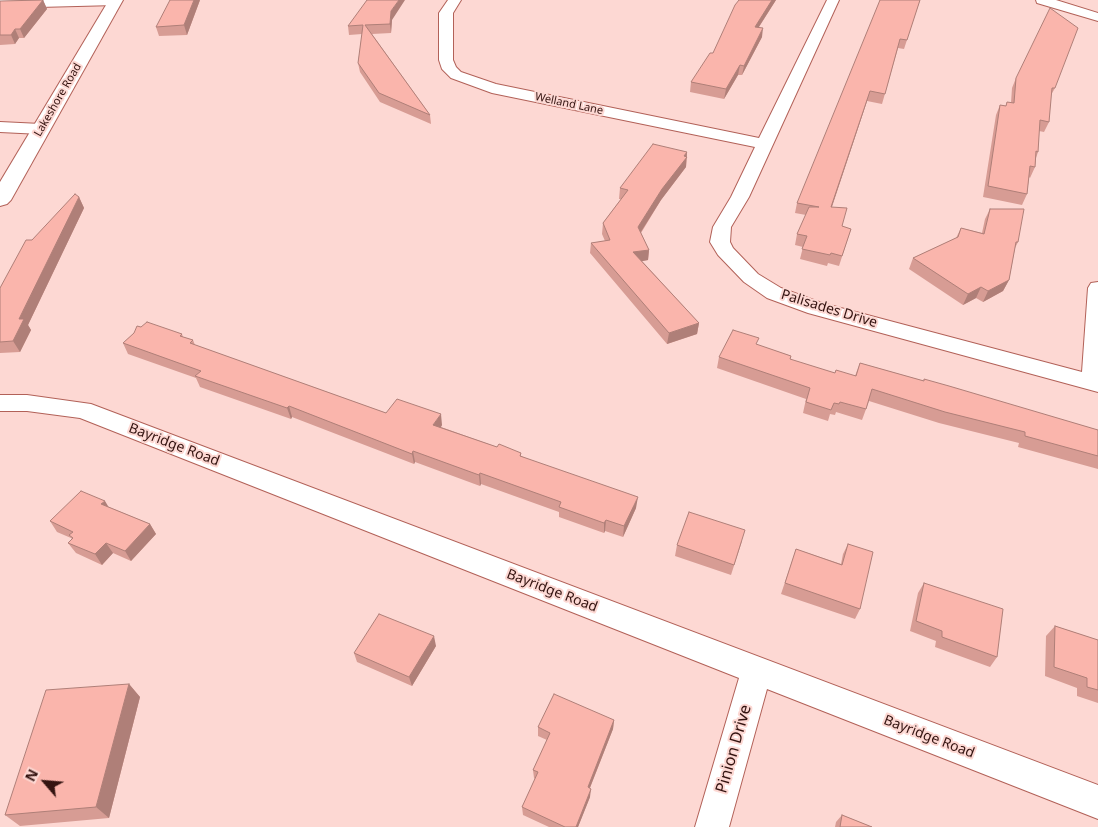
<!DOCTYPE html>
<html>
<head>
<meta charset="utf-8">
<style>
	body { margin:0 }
	#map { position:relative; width:1098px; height:827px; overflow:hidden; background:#fdd8d3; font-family:"Noto Sans",sans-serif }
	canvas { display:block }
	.north { position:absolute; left:20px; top:757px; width:50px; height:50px; -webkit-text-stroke:4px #fdd8d3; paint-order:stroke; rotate:297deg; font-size:14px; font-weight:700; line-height:20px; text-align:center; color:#341411 }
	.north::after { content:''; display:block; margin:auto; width:18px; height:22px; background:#341411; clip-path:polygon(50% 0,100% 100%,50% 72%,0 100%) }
</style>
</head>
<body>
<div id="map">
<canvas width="1098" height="827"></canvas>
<div class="north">N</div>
</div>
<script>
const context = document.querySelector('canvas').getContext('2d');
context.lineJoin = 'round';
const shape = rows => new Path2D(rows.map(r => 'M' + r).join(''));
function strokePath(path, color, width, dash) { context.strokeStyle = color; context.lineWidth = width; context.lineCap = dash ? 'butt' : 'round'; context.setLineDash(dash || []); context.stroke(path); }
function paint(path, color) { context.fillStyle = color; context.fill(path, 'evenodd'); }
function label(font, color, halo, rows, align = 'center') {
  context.font = font + ' "Noto Sans",sans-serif'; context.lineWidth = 4; context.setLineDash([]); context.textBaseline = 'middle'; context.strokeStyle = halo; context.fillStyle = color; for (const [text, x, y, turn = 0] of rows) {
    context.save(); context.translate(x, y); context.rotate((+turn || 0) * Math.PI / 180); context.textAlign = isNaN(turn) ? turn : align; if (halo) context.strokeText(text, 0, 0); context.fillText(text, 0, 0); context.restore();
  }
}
const minor = shape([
	[0,0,122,0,122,1,116,5,0,8,0,0],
	[448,0,461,0,453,13,453,60,456,67,461,72,496,84,759,138,827,0,839,0,749,197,731,227,730,242,733,248,758,274,781,288,822,303,1082,372,1088,288,1091,283,1098,282,1098,392,808,313,767,298,744,282,718,255,710,242,713,227,731,197,755,147,492,93,451,78,442,69,439,60,439,13,448,0],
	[1036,0,1056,0,1098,13,1098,21,1037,3,1036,0],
	[0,122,41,124,49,129,41,134,0,132,0,122],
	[0,395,27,395,91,404,1098,785,1098,819,767,689,729,827,695,827,739,678,80,418,27,411,0,411,0,395]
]);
const tertiary = shape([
	[109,0,123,0,11,200,7,204,0,206,0,182,109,0]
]);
const wall = shape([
	[43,0,47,9,24,38,19,38,15,44,0,45,0,1],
	[200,0,187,35,159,36,156,27],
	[739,0,776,0,759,27,762,37,742,75,738,75,724,99,690,92,691,82,713,53],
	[920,0,904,49,898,48,882,104,867,101,832,207,842,226,851,229,839,266,828,263,827,266,800,259,803,247,795,245,797,234,806,215,795,213,797,203],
	[392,20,391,33,372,34,430,115,431,124,380,102,360,72,358,63,362,34,349,35,348,26],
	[1016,78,1055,88,1051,95,1049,122,1044,132,1039,131,1038,152,1036,158,1035,167,1030,178,1029,177,1027,194,1022,205,983,197,996,115,1000,105,1006,106,1007,102,1011,103,1012,88],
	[687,152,686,167,661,200,641,233,649,250,648,260,642,261,699,323,697,334,667,344,590,253,591,243,605,241,602,234,603,223,621,199,619,199,620,188],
	[79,197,84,208,28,325,31,330,20,352,0,353,0,288,32,240],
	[990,209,1018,242,1015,248,1009,280,1003,291,983,302,976,298,963,305,909,269,913,258,956,238,961,228,982,233,985,219],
	[141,327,182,334,183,337,193,340,195,345,386,413,442,425,441,427,497,447,521,453,521,456,636,508,623,537,605,531,604,533,559,517,559,512,481,484,480,486,415,462,414,464,292,417,291,419,200,387,196,378,128,354,123,343],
	[758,345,791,356,790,360,835,373,855,376,860,363,1098,430,1098,469,1018,447,1019,443,939,423,869,401,862,420,836,412,835,415,830,414,828,421,803,413,806,399,717,368,719,357],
	[109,507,150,524,156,534,131,561,113,553,102,565,76,553,68,543,72,539,71,538,57,532,50,521],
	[742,541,731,575,675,556,677,545],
	[848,544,860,609,855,619,781,594,796,549,841,564,843,554],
	[924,583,997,657,990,667,935,647,936,641,910,631,918,593],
	[1055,626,1098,640,1098,703,1077,696,1077,688,1045,676,1046,636],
	[436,646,412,686,357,662,354,653],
	[129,684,140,697,109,818,20,826,5,815],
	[614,720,613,729,590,788,590,797,578,827,549,827,523,815,522,807,535,779,534,778,533,770,547,740,538,736,538,727],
	[842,815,872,827,835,827,836,822]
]);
const shadedWall = shape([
	[43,0,47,9,24,38,20,29],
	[194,0,200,0,187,35,184,25],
	[399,0,405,0,392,20,391,33,390,24,391,11],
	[772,0,776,0,753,36,755,27],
	[763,28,762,37,742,75,744,66],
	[15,29,19,38,15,44,11,35],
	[740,65,738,75,724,99,726,89],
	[870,91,867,101,828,218,831,207],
	[687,152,686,167,661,200,637,238,638,227,662,189],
	[79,197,84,208,28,325,31,330,20,352,13,341,19,319],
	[649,250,648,260,632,263,633,252],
	[1009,280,1003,291,983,302,988,291],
	[981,287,976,298,963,305,968,294],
	[699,323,697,334,667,344,669,333],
	[289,406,292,417,291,419,287,408],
	[441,414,442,425,435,436,433,425],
	[413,451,415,462,414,464,412,454],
	[480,473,481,484,480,486,479,475],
	[638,497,636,508,623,537,624,526],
	[105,501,111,511,101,504],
	[606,520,605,531,604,533,604,523],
	[150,524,156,534,131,561,125,551],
	[106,543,113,553,102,565,95,554],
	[434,636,436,646,412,686,409,677],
	[129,684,140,697,109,818,96,807],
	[614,720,613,729,587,795,588,787],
	[591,789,590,797,578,827,576,827]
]);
const building = shape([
	[43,0,20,29,15,29,11,35,0,35,0,1,43,0],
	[170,0,194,0,184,25,156,27,170,0],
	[367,0,399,0,391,11,390,24,365,25,430,115,379,93,358,63,363,25,348,26,367,0],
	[739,0,772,0,755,27,763,28,744,66,740,65,726,89,691,82,710,53,713,53,735,5,739,0],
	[880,0,920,0,907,40,900,39,885,94,870,91,831,207,847,208,842,226,851,229,842,256,831,253,830,255,802,249,807,236,797,234,809,207,819,207,797,203,880,0],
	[1050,8,1078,28,1055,88,1052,88,1049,122,1040,120,1038,152,1036,151,1035,167,1030,166,1027,194,988,186,1000,105,1006,106,1007,102,1014,103,1016,78,1050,8],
	[653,144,687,152,684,156,687,157,662,189,638,227,649,250,633,252,699,323,669,333,591,243,610,240,603,223,628,190,620,188,653,144],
	[75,194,79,197,19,319,24,319,13,341,0,342,0,288,26,240,32,240,75,194],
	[990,209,1024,209,1018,242,1016,242,1009,280,988,291,981,287,968,294,913,258,958,237,961,228,984,234,990,209],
	[147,322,182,334,180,336,193,340,190,343,386,413,397,399,441,414,433,425,497,447,499,444,521,453,520,456,638,497,624,526,606,520,604,523,559,507,561,502,480,473,479,475,413,451,412,454,289,406,287,408,195,376,201,371,123,343,134,333,137,326,141,327,147,322],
	[733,330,759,338,756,344,791,356,790,359,835,373,836,370,856,376,860,363,924,381,924,379,949,386,1098,430,1098,456,1025,436,1025,432,945,412,872,389,866,409,840,402,839,404,834,403,831,410,806,402,810,388,719,357,733,330],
	[81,491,105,501,101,504,150,524,125,551,106,543,95,554,68,543,73,538,69,535,73,532,50,521,81,491],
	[689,512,745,530,734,565,677,545,689,512],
	[848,544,873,552,860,609,785,583,796,549,842,565,848,544],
	[924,583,1003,609,997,657,942,637,942,631,916,621,924,583],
	[379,614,434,636,409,677,354,653,379,614],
	[1055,626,1098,640,1098,690,1087,687,1087,678,1054,667,1055,626],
	[129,684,96,807,5,815,46,690,129,684],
	[554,694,614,720,588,787,591,789,576,827,565,827,522,807,538,772,533,770,550,733,538,727,554,694],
	[842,815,872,827,840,827,842,815]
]);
const farStreetnames = [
	["Lakeshore Road",58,100,-60],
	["Welland Lane",569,104,12]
];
const streetNames = [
	["Palisades Drive",829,309,17],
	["Bayridge Road",174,445,21],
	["Bayridge Road",552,591,21],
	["Bayridge Road",929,737,21]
];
const nearStreetnames = [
	["Pinion Drive",734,749,-74]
];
strokePath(minor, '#b26158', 2);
strokePath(tertiary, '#b26158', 2);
paint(minor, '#fff');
paint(tertiary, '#fff');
paint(wall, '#d79c94');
paint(shadedWall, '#af7f78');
paint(building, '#fab5ac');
strokePath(building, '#af7f78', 1);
label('11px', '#341411', '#fdd8d3', farStreetnames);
label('14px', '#341411', '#fdd8d3', streetNames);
label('16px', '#341411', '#fdd8d3', nearStreetnames);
</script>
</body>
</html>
